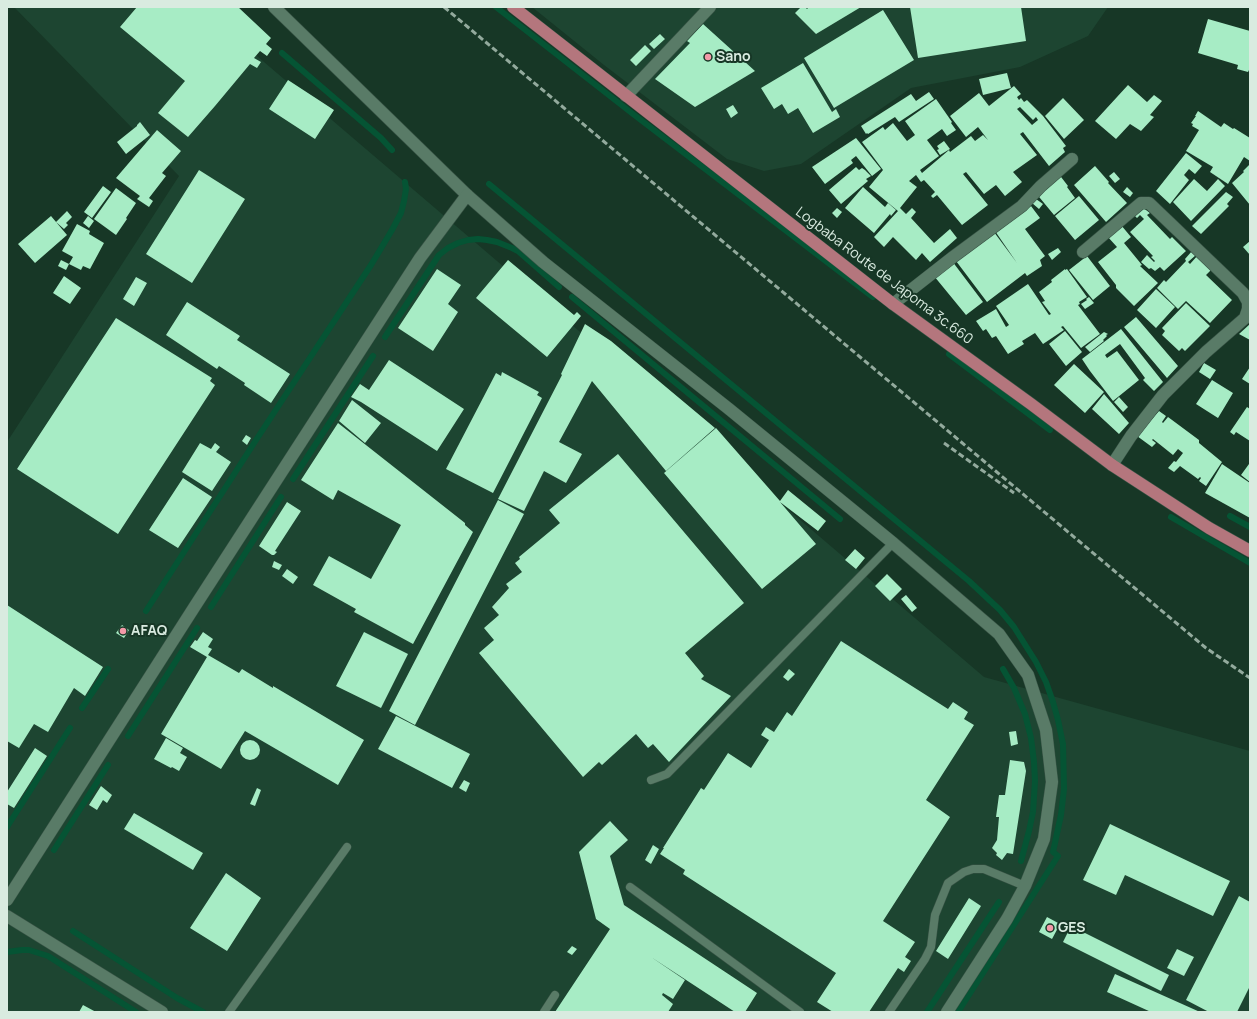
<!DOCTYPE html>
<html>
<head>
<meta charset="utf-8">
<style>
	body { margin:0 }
	#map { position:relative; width:1257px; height:1019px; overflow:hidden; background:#173726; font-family:Manrope,sans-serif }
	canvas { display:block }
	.frame { position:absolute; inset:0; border:8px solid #d9ebe0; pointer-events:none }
</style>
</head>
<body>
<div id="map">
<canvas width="1257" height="1019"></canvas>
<div class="frame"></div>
</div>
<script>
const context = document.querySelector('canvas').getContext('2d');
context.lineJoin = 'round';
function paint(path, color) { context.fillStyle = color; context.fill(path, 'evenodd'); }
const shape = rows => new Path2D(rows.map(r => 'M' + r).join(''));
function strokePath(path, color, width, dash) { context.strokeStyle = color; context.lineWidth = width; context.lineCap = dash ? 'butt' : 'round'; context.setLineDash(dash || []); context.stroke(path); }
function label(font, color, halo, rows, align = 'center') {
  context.font = font + ' Manrope,sans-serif'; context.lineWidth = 4; context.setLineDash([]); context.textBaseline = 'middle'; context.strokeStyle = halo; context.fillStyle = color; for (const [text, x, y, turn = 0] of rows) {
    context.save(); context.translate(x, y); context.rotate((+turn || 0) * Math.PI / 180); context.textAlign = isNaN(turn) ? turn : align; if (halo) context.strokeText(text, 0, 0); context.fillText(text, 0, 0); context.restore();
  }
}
const built = shape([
	[14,7,210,7,257,56,984,677,1250,751,1250,1012,7,1012,7,442,179,176],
	[532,7,1108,7,1088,36,1020,67,911,88,801,164,764,171,727,159,604,65]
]);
const stream = shape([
	[496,7,633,114,873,297],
	[282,53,381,138,392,150],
	[489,184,969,581,1000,610,1014,627,1036,662,1046,682,1053,702,1058,720,1063,744,1064,789,1061,815,1053,852,1058,856,958,1012],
	[572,297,840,519],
	[385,337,439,255,448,248,458,243,468,240,478,239,487,240,497,242,512,248,518,251,559,287],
	[949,354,1050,430],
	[293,479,373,356],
	[1230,516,1250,527],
	[1171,517,1250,563],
	[211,607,281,497],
	[146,611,258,437,371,265,392,230,401,213,404,201,406,189,405,182],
	[1003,669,1014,688,1025,714,1031,738,1034,762,1035,781,1033,812,1029,831,1021,861],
	[82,708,108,669],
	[128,736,197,628],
	[7,827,70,728],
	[54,850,108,765],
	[73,931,177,998,203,1012],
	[7,952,22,950,29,950,48,956,136,1012],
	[927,1012,999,902]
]);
const building = shape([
	[137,7,238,7,271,38,266,44,272,49,267,56,260,51,254,58,261,62,257,68,250,64,215,106,188,137,158,113,185,81,120,27],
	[801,7,805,7,807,9,809,7,861,7,816,34,795,13],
	[910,7,1021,7,1026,41,918,58],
	[883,10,914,60,834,108,804,58],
	[1208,19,1250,31,1250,71,1249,70,1248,72,1237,69,1238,65,1198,53],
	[703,24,755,71,695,107,655,79,690,43,687,41],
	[660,34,665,39,654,49,649,44],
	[645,45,651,51,636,66,630,60],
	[803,63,832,112,836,109,840,117,813,133,798,108,788,114,782,104,774,109,761,88],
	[1007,73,1011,88,983,95,979,79],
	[288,80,334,110,315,139,269,109],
	[1128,85,1147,102,1154,95,1162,101,1150,115,1154,117,1141,131,1130,124,1116,139,1095,121],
	[1014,86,1021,94,1017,97,1019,100,1021,98,1024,102,1027,100,1043,116,1066,146,1063,148,1065,152,1049,166,1023,132,1020,134,1037,155,1013,172,1022,182,1005,196,996,185,984,194,966,172,963,174,988,205,962,225,937,195,933,198,931,196,935,192,924,180,921,182,916,175,909,181,917,187,900,208,906,214,912,208,916,212,911,218,934,243,950,229,957,238,930,262,922,253,916,260,893,237,884,247,874,237,898,211,869,187,883,170,862,142,883,127,885,130,893,123,907,141,915,135,905,121,936,99,952,122,951,123,956,130,947,136,942,129,927,140,939,156,920,170,922,173,949,150,950,152,971,136,975,141,983,135,988,140,978,127,966,137,950,116,979,93,989,106],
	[1020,107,1033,120,1036,117,1038,120,1032,125,1017,109],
	[929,92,934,99,899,122,895,117,868,134,867,133,866,134,861,126,911,94,916,101],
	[1063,98,1084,120,1064,139,1045,116],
	[733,105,738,113,731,118,726,109],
	[1198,111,1221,127,1224,123,1233,129,1234,128,1250,138,1250,161,1244,157,1228,184,1210,172,1213,167,1186,151,1199,130,1192,126,1193,124,1191,123,1196,116,1195,116],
	[140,122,150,135,126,154,117,142,137,126,137,125],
	[157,130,181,151,162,173,166,176,149,198,153,201,149,207,137,199,140,196,116,178],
	[856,138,881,169,872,176,856,156,851,160,853,163,825,184,812,167],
	[944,141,950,149,940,155,937,150,939,149,937,146],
	[1186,153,1202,166,1195,174,1189,169,1184,175,1189,180,1170,204,1156,191],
	[1250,164,1250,205,1232,183,1244,172,1243,171],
	[1095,166,1109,182,1108,183,1127,203,1106,222,1074,185],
	[856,167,859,170,862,168,865,170,871,176,866,179,868,181,841,204,829,190],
	[199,170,245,199,192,283,146,254],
	[1114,172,1120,179,1115,183,1109,176],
	[1058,173,1068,186,1067,187,1075,198,1054,215,1035,192],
	[1194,179,1207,191,1218,179,1225,186,1191,221,1173,202],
	[103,186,111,192,92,218,84,212],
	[863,187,885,207,888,203,896,210,891,216,890,214,874,233,845,208],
	[1127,187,1133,193,1130,197,1123,192],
	[116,188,136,203,126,218,127,219,116,235,94,219],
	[1226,192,1233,197,1227,204,1229,206,1201,234,1192,226],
	[1079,196,1099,220,1075,240,1055,216],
	[1036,199,1043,204,1039,209,1032,203],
	[1031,206,1040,218,1025,229,1045,256,1040,260,1042,266,1027,276,1025,273,987,302,953,257,991,228,1017,263,995,231],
	[1142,207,1150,213,1147,215,1170,239,1172,237,1186,251,1164,271,1160,267,1155,271,1151,268,1149,269,1141,262,1147,255,1154,262,1155,261,1151,257,1153,256,1130,232,1144,219,1140,215,1137,218,1134,215],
	[837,208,842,212,837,218,832,213],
	[67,211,72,217,66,223,68,225,64,229,56,222],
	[51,216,67,235,35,263,18,244],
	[88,216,94,221,89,228,83,223],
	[77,224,90,231,89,234,104,243,90,269,83,266,81,270,69,264,73,257,62,251],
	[1121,225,1131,237,1124,243,1142,265,1140,266,1158,283,1134,306,1116,288,1116,285,1098,262,1117,247,1107,236],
	[1250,241,1250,255,1243,247],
	[1058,248,1061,252,1052,260,1048,254],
	[1192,251,1196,255,1188,262,1190,264,1198,255,1212,269,1206,275,1232,300,1210,323,1186,301,1178,309,1157,288,1164,280,1166,282,1186,261,1185,259],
	[1087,256,1110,286,1093,300,1069,270],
	[61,260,69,264,66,270,58,266],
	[508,260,574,315,577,312,581,316,547,357,476,298],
	[952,261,983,302,966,315,934,276],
	[437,269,461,285,448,304,458,312,433,351,398,328],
	[1065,269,1065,270,1067,269,1087,297,1079,302,1080,304,1078,305,1100,334,1081,348,1063,326,1061,327,1064,330,1043,344,1035,333,1022,341,1024,344,1008,354,996,336,992,338,986,329,983,331,976,321,996,309,1006,327,1009,325,996,306,1028,284,1049,315,1051,314,1042,302,1045,301,1039,292,1052,282,1051,280],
	[64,276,81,288,70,304,53,293],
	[136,277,147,283,134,306,123,299],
	[1156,289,1175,307,1156,328,1137,310],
	[1089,297,1094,303,1085,309,1081,304,1087,300,1086,299],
	[187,302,240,336,237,340,290,374,271,403,244,385,245,383,219,366,217,369,166,335],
	[1186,303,1210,326,1185,351,1182,348,1179,351,1162,335,1165,331,1162,328],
	[1136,317,1178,366,1167,378,1124,327],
	[116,318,212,378,210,381,215,385,118,534,17,469],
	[585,324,611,341,715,428,666,471,592,381,559,442,582,454,566,483,544,471,524,511,498,499,562,375,561,374],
	[1250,324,1250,340,1239,334],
	[1121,329,1163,382,1154,391,1143,380,1145,378,1120,344,1105,355,1107,358,1117,351,1139,380,1113,401,1090,371,1082,359],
	[1065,331,1082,352,1066,366,1049,344],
	[1104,332,1108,334,1106,335,1107,336,1103,340,1104,341,1090,352,1085,347],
	[389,360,464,409,437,451,361,402,351,397,360,384,369,390],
	[1204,363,1216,370,1210,379,1199,372],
	[1074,364,1104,392,1085,413,1054,385],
	[1250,367,1250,384,1242,379],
	[502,372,539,392,537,395,542,398,493,493,446,469,496,373,501,376],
	[1212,380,1233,393,1218,418,1196,404],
	[1104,394,1129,423,1119,434,1092,409],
	[1119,397,1128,407,1123,412,1114,402],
	[352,400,381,423,365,443,339,421],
	[1247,407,1250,409,1250,441,1236,432,1234,435,1230,432],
	[1159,411,1166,416,1162,422,1163,423,1168,417,1199,440,1199,443,1222,462,1206,486,1199,481,1201,478,1200,477,1198,479,1180,466,1174,472,1168,468,1174,461,1176,462,1183,453,1178,449,1173,455,1153,439,1152,440,1156,443,1152,447,1137,436],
	[338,423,465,523,465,525,473,532,413,644,354,612,356,609,313,585,329,556,371,579,401,525,338,490,333,500,301,480],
	[716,428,780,501,788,490,826,521,818,531,780,502,816,544,762,589,664,473],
	[246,435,251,438,247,445,242,441],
	[200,443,211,449,215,443,220,447,216,452,231,462,212,491,182,472],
	[618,454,744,603,685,653,704,676,701,679,731,696,669,762,653,744,648,748,636,734,602,765,599,762,583,777,479,653,494,640,484,628,499,615,492,607,509,588,506,584,522,572,515,563,520,559,519,557,560,523,549,510],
	[1222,464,1250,483,1250,518,1205,493],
	[1249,464,1250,465,1250,482,1241,475],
	[183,478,212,497,178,548,149,530],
	[498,500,524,514,415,725,389,711],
	[287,502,301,511,275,551,277,552,274,555,272,555,259,546],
	[855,549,865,558,856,569,845,560],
	[274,561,282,565,279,570,272,567],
	[287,569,298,577,293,584,282,576],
	[887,574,902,589,890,601,875,586],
	[906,595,917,608,912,612,901,599],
	[7,605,103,667,85,696,74,688,48,732,34,724,19,748,7,741],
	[122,625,129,630,124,638,116,633],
	[203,632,213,639,208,647,212,649,208,655,239,673,242,669,273,688,273,686,364,740,338,785,245,731,221,769,161,734,207,657,190,647,195,640,197,641],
	[364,632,408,654,381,708,336,686],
	[841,641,948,709,953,702,968,712,964,719,974,725,926,800,950,817,883,921,915,942,905,957,911,961,904,972,898,968,869,1012,833,1012,817,1002,836,973,683,874,685,870,660,854,664,848,663,848,701,788,704,790,728,753,751,768,769,740,761,735,766,727,774,732,787,712,792,716],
	[789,669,795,674,788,681,783,677],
	[396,716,470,754,452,788,378,749],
	[1016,731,1018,744,1011,746,1009,732],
	[166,738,183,748,180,753,187,757,179,771,172,767,171,768,154,759],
	'240 750a10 10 0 1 1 20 0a10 10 0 1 1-20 0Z',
	[35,748,47,756,14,808,7,804,7,792],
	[1010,760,1024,762,1026,771,1013,854,1007,853,1002,860,996,855,997,853,992,848,997,840,999,817,996,817,999,795,1005,795],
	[464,780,470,783,466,792,459,788],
	[101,786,112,795,107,803,103,800,97,810,89,805],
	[257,788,261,790,255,806,250,804],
	[134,813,203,853,193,870,124,829],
	[610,821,628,840,610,856,624,905,757,993,745,1012,735,1012,651,957,685,980,673,999,663,993,662,995,673,1004,668,1012,555,1012,610,929,596,919,579,852],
	[1110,824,1230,881,1213,916,1125,875,1116,895,1083,880],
	[653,845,659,849,651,864,645,860],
	[226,873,261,898,227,951,190,928],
	[1239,896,1250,902,1250,986,1237,1012,1209,1012,1186,1000],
	[969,898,981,906,948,959,936,951],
	[1047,917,1060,924,1052,939,1039,932],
	[1071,926,1169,975,1161,991,1063,942],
	[572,946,577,949,572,955,567,952],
	[1177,949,1194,957,1184,976,1167,968],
	[1115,974,1200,1012,1151,1012,1107,992],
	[83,1005,96,1012,79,1012]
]);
const service = shape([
	[651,780,667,774,893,543],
	[630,887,800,1012],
	[229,1012,347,847],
	[544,1012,555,995],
	[889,1012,925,959,931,947,935,915,948,883,964,872,973,869,984,869,1025,886]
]);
const minor = shape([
	[274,7,467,195],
	[626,96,710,7],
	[1083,252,1141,203,1149,203,1243,293,1248,302,1248,309,1245,318,1206,352,1163,395,1131,436,1112,465],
	[893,304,953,257,1022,206,1041,186,1072,159],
	[7,916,162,1012]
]);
const tertiary = shape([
	[7,900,195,606,420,258,467,195,543,262,729,409,893,543,999,634,1028,675,1046,730,1052,782,1044,839,1025,886,1007,919,947,1012]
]);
const primary = shape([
	[513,7,893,304,1031,404,1112,465,1209,528,1250,551]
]);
const rail = shape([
	[444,7,1206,648,1250,678],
	[944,443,1014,493]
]);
const markers = [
	[708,57,4,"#f39aa8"],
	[123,631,4,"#f39aa8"],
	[1050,928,4,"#f39aa8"]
];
const poiNames = [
	["Sano",716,57],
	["AFAQ",131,631],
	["GES",1058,928]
];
const streetNames = [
	["Logbaba Route de Japoma 3c.660",884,276,37]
];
paint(built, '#1d4531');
strokePath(stream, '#055434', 6);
paint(building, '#a7ecc5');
strokePath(service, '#385345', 9);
strokePath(minor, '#385345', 13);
strokePath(tertiary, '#385345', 13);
strokePath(primary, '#385345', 13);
strokePath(service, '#597b67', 8);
strokePath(minor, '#597b67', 12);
strokePath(tertiary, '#597b67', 12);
strokePath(primary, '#b4767d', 12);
strokePath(rail, '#93aa9d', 3, [6, 3]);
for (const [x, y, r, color] of markers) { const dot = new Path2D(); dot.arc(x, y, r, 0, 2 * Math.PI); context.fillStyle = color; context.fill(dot); strokePath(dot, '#173726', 1.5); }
label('bold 14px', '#d9ebe0', '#173726', poiNames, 'left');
label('14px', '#d9ebe0', '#173726', streetNames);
</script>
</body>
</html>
